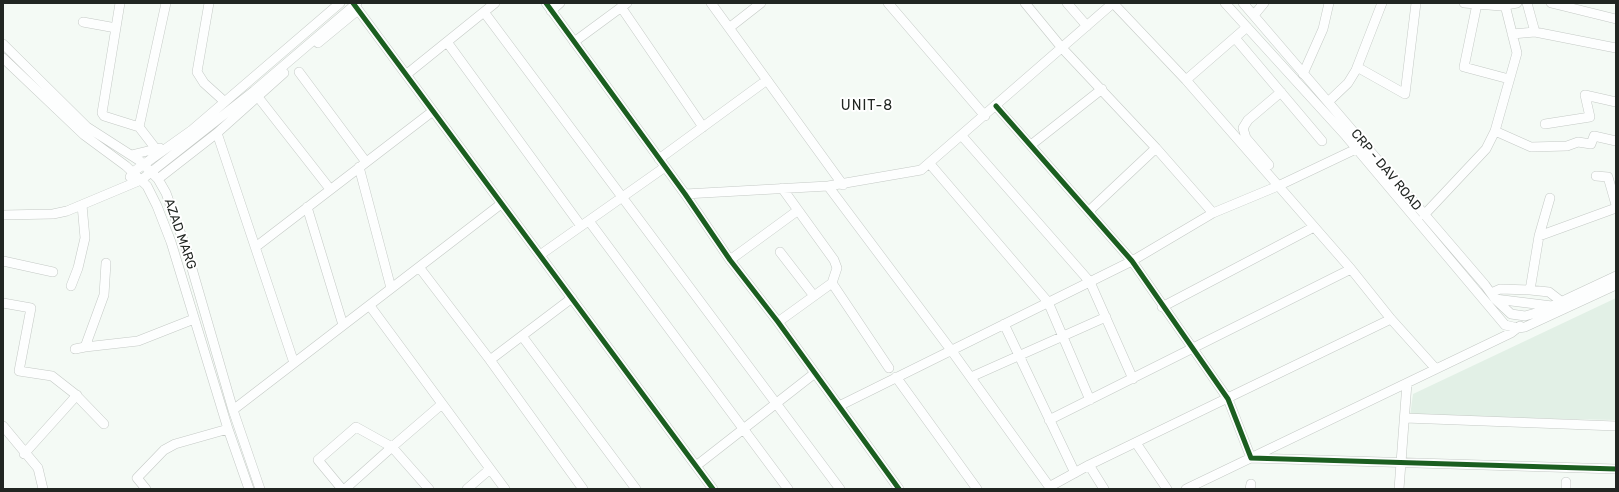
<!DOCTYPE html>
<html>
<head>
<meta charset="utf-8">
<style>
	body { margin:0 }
	#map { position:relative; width:1619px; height:492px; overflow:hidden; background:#f4faf5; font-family:Rubik,sans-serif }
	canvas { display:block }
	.frame { position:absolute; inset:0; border:4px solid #212622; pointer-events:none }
</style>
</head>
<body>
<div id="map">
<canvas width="1619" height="492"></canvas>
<div class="frame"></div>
</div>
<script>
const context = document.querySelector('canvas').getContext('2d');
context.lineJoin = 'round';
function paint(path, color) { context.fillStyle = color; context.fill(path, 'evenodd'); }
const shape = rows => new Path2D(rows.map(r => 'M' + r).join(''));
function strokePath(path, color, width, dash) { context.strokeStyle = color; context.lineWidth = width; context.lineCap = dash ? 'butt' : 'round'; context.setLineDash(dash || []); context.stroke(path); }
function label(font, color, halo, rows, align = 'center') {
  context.font = font + ' Rubik,sans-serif'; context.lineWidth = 4; context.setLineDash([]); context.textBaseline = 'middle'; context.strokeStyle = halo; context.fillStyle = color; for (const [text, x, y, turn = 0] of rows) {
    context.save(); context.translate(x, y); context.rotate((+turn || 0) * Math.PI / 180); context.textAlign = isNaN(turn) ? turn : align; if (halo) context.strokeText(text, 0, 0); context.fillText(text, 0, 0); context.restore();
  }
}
const built = shape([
	[1616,298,1616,420,1410,416,1413,394]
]);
const minor = shape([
	[120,3,102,113,104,116,139,127,156,149],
	[209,3,197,72,204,83,225,102],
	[353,3,713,489],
	[546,3,685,194,730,260,778,322,899,489],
	[711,3,843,185],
	[888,3,985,116],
	[1025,3,1062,48,1156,148,1213,213],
	[1067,3,1087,26],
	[1113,3,1186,80,1351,269,1391,319,1436,369],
	[1225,3,1346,136,1505,325,1518,328,1525,327,1616,285],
	[1243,3,1485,285,1495,299,1511,314,1525,316,1539,312,1616,276],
	[1464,3,1501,6,1517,3],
	[1527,3,1535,32,1616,48],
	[1551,3,1616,19],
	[1477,4,1464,67,1509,79],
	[621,7,703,127],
	[551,11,560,3],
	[484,12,840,489],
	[1254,15,1264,3],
	[83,22,116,28],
	[729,28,761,3],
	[1512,34,1535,32],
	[1235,38,1322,141],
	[447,42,581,226],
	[574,42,627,3],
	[318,43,358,10],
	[3,44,87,127,140,161,158,179,166,193,186,248,233,410,260,489],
	[3,58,84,135,126,166,147,186,157,206,171,242,228,429,249,489],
	[1357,67,1405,94,1416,3],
	[299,72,366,162],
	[407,74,495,3],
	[1303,74,1323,29,1329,3],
	[1186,80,1247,27],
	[258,97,330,189],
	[1328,102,1348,83,1356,70,1382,3],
	[996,106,1132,261,1228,399,1251,458,1616,469],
	[1545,124,1590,117,1585,95,1616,102],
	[139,127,166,3],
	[1495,131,1531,147,1567,146,1578,142,1591,144,1594,136,1616,141],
	[217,133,294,363],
	[962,136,1090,282,1133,379],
	[1031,145,1102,89],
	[131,155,160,148],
	[659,159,767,80],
	[930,164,1048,302,1090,400],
	[1269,165,1246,138,1243,128,1248,120,1281,92],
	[359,167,391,288],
	[1596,176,1608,177,1616,205],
	[130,177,133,172,192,130,340,3],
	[158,179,217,133,284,73],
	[828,186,951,350,1051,489],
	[685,194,828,186,921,170,1113,3],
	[307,207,343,325],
	[1089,211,1156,148],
	[3,215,53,214,67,211,141,180,254,91,357,3],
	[1424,215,1486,149,1495,131,1517,53,1505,5],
	[589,221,788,489],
	[1539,236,1616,208],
	[257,246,433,111],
	[780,252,814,296],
	[540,255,665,167],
	[730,260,797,211],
	[3,261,53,272],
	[106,263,104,295,85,347,138,341,194,319],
	[419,267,490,360,583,489],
	[832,283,889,368],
	[71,286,78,268,85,238,82,205],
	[1530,290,1549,292,1562,302],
	[1491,293,1500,289,1530,290,1539,236,1550,198],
	[1495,299,1552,306],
	[3,303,31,308,19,371,52,376,75,394,104,424],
	[370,306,505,489],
	[1162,307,1314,227],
	[778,322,832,283,837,268,834,260,782,188],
	[1004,324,1075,473],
	[522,336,636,489],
	[75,349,85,347],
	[490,360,572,298],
	[896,377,977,489],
	[971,377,1106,317],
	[839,406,1132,261,1213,213,1278,186,1356,149],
	[233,410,501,204],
	[1405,418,1616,426],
	[1049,420,1351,269],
	[3,426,38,468,43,489],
	[1136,443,1167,489],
	[24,454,77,395],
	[1089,465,1104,489],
	[696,466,815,373],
	[1049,487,1089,465,1391,319],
	[146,489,137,478,164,450,175,444,228,429],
	[342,489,318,460,356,427,392,447,442,404],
	[345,489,392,447,429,489],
	[467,489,490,469],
	[1186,489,1511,333,1520,326],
	[1250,489,1251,484],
	[1399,489,1407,383],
	[1566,489,1566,482]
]);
const cycleway = shape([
	[353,3,713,489],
	[546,3,685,194,730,260,778,322,899,489],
	[996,106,1132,261,1228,399,1251,458,1616,469]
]);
const streetNames = [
	["CRP - DAV ROAD",1386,170,50],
	["AZAD MARG",180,234,71]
];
const neighbourhoodNames = [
	["UNIT-8",867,106]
];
paint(built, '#e2f0e6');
strokePath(minor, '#c4c9c5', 10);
strokePath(minor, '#fdfefe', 9);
strokePath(cycleway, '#1b5e20', 5);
label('13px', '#212622', '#fff', streetNames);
context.letterSpacing = '1px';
label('14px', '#212622', '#fff', neighbourhoodNames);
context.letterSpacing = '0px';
</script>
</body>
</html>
